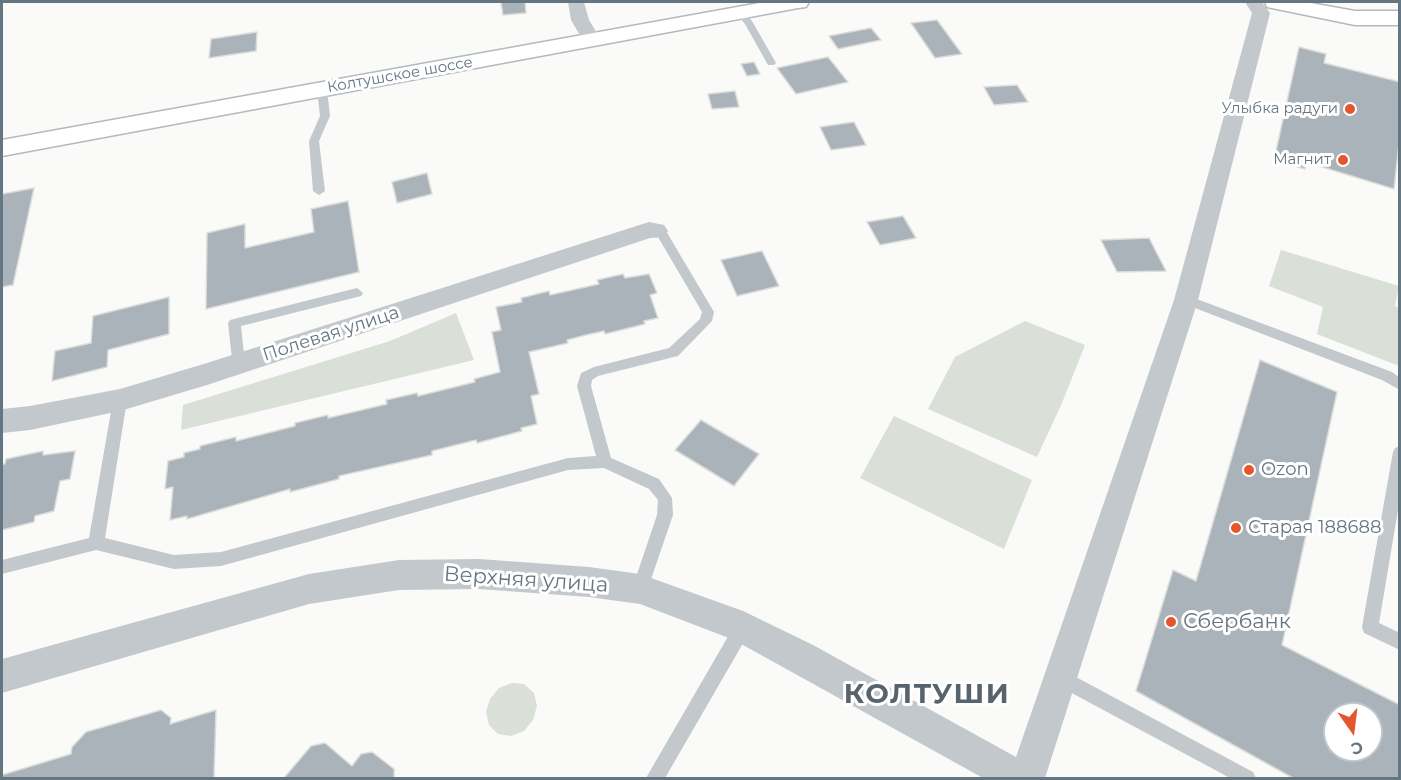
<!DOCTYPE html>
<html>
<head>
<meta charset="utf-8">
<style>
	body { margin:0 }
	#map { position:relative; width:1401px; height:780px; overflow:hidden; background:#fafaf8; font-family:Montserrat,sans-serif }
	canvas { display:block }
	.frame { position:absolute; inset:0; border:3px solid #657683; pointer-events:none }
	.north { position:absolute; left:1323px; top:702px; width:60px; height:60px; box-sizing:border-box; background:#fff; border:2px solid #c1c8cd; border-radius:50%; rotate:166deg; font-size:16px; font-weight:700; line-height:24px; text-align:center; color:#657683 }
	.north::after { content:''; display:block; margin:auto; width:21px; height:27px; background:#e4572e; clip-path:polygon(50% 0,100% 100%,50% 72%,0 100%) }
</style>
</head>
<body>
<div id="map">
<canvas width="1401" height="780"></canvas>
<div class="frame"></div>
<div class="north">С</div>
</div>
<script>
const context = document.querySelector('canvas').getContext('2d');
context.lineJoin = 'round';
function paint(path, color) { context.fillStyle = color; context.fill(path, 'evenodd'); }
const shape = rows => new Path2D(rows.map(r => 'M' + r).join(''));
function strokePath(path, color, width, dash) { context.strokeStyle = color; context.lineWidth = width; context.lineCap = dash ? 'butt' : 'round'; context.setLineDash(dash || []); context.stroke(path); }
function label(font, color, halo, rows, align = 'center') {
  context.font = font + ' Montserrat,sans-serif'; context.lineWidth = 6; context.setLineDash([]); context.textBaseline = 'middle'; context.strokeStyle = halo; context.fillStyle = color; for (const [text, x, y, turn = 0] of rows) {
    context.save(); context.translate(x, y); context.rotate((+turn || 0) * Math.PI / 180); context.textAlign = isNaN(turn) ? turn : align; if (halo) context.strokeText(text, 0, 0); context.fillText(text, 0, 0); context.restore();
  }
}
const green = shape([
	[1281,250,1399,286,1395,306,1399,308,1399,366,1317,334,1323,307,1269,286],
	[456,313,474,360,181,430,183,405,390,341],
	[1025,321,1085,345,1062,403,1037,457,928,409,955,357],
	[894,416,1032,480,1004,549,860,478],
	[512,683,524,684,534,693,537,706,533,720,524,731,511,736,498,734,489,725,486,712,490,699,499,688]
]);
const building = shape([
	[501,2,525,2,526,13,503,15,501,2],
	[937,20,962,54,935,58,911,23,937,20],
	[871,28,881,40,838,49,829,36,871,28],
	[257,32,256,51,209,58,211,39,257,32],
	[1299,47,1326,54,1324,63,1400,82,1400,133,1394,189,1306,162,1305,169,1274,160,1299,47],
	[828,57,848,82,796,94,777,68,828,57],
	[754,62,760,74,747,76,741,64,754,62],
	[1017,85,1028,102,994,105,984,87,1017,85],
	[735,91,739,107,712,109,708,94,735,91],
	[854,122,866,145,831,150,820,127,854,122],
	[427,173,432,194,397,203,392,182,427,173],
	[34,188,13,285,2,287,2,194,34,188],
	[348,201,359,272,206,309,207,233,245,224,245,248,314,232,311,209,348,201],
	[903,216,916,238,880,245,867,222,903,216],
	[1149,238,1166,271,1117,272,1101,240,1149,238],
	[762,251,779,286,737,296,721,260,762,251],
	[623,274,625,278,649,274,657,293,650,295,658,318,644,321,645,324,605,334,604,331,586,335,567,340,568,343,529,352,539,394,531,396,537,424,521,428,522,431,477,443,476,440,432,451,432,455,339,476,339,479,290,492,290,489,187,519,187,516,170,520,173,487,165,489,168,461,184,457,184,453,200,449,200,446,236,437,236,441,295,426,295,423,328,415,328,418,387,404,386,400,417,393,418,396,475,382,474,379,500,372,492,332,501,330,496,307,522,302,521,298,549,291,550,295,599,284,597,280,623,274],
	[169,297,169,334,108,350,107,367,52,381,55,351,91,343,93,316,169,297],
	[1260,360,1337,392,1282,645,1400,705,1400,778,1293,778,1136,691,1173,570,1196,581,1260,360],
	[1335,714,1371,714,1371,750,1335,750,1335,714],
	[701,420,759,454,734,486,675,450,701,420],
	[43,451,43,455,75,451,70,479,60,481,54,511,35,516,34,522,2,530,2,464,5,464,6,459,43,451],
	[161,710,171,718,170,724,216,710,214,778,2,778,2,775,71,754,72,747,86,732,161,710],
	[325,743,352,766,361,754,372,752,394,769,394,778,284,778,311,746,325,743]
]);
const lane = shape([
	[736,10,742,10,752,21,776,63,774,65,768,65,745,24,735,12,736,10],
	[322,86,327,89,330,116,319,141,325,191,319,195,313,191,309,141,320,116,317,89,322,86],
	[656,227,666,231,714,312,712,321,678,356,598,376,592,380,591,386,611,458,659,479,672,498,673,515,646,594,640,597,634,594,632,589,657,515,658,500,649,489,604,468,568,470,221,566,174,569,96,550,2,574,2,560,89,538,113,400,115,396,120,394,125,396,127,400,105,538,174,555,221,552,568,458,596,456,577,386,581,373,594,367,669,348,700,319,702,312,658,237,650,231,656,227],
	[357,288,363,293,361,296,241,326,245,364,243,368,238,369,233,368,228,323,230,320,357,288],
	[1186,295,1392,372,1400,378,1400,390,1382,380,1182,303,1180,300,1186,295],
	[1400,446,1400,498,1379,623,1400,633,1400,650,1364,633,1362,627,1393,452,1395,448,1400,446],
	[743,619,749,621,751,627,749,633,665,778,646,778,737,621,743,619],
	[1061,669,1253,772,1256,778,1230,778,1055,684,1052,678,1055,672,1061,669]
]);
const street = shape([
	[568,2,584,2,589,20,601,40,599,44,585,44,571,20,568,2],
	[1245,2,1262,2,1270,13,1198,300,1045,778,983,778,734,640,640,604,589,597,479,589,399,590,309,604,2,693,2,659,309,574,399,560,479,559,589,567,640,574,743,611,813,645,1016,757,1174,300,1252,13,1245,2],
	[649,222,664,225,668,231,664,237,650,238,207,385,120,411,30,430,2,433,2,409,30,406,120,389,207,363,649,222]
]);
const secondary = shape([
	[765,2,809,2,806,7,798,8,2,156,2,140,765,2],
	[1265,2,1305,2,1355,11,1400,11,1400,25,1355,25,1267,7,1265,2]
]);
const markers = [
	[1350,109,6,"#e4572e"],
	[1343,160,6,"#e4572e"],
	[1249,470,6,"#e4572e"],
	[1236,528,6,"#e4572e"],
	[1171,622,6,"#e4572e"]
];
const farStreetnames = [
	["Колтушское шоссе",400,75,-10]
];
const farPoinames = [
	["Улыбка радуги",1338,109],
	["Магнит",1331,160]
];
const streetNames = [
	["Полевая улица",331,334,-18]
];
const poiNames = [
	["Ozon",1261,470],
	["Старая 188688",1248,528]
];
const nearStreetnames = [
	["Верхняя улица",526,580,4]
];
const nearPoinames = [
	["Сбербанк",1183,622]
];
const nearDistrictnames = [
	["КОЛТУШИ",927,695]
];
paint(green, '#dadfd7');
paint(building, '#aab3b9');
strokePath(building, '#dcdcda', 1.5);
strokePath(secondary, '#b3babf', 3);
paint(lane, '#c3c8cc');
paint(street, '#c3c8cc');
paint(secondary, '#fff');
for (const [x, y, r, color] of markers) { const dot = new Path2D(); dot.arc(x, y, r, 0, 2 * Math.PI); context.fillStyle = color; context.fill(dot); strokePath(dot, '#fff', 2); }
label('15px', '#657683', '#fff', farStreetnames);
label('15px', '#657683', '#fff', farPoinames, 'right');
label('18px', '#657683', '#fff', streetNames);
label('18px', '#657683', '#fff', poiNames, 'left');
label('21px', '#657683', '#fff', nearStreetnames);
label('21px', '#657683', '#fff', nearPoinames, 'left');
context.letterSpacing = '1.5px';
label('bold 28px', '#57646e', '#fff', nearDistrictnames);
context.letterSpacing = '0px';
</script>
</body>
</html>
